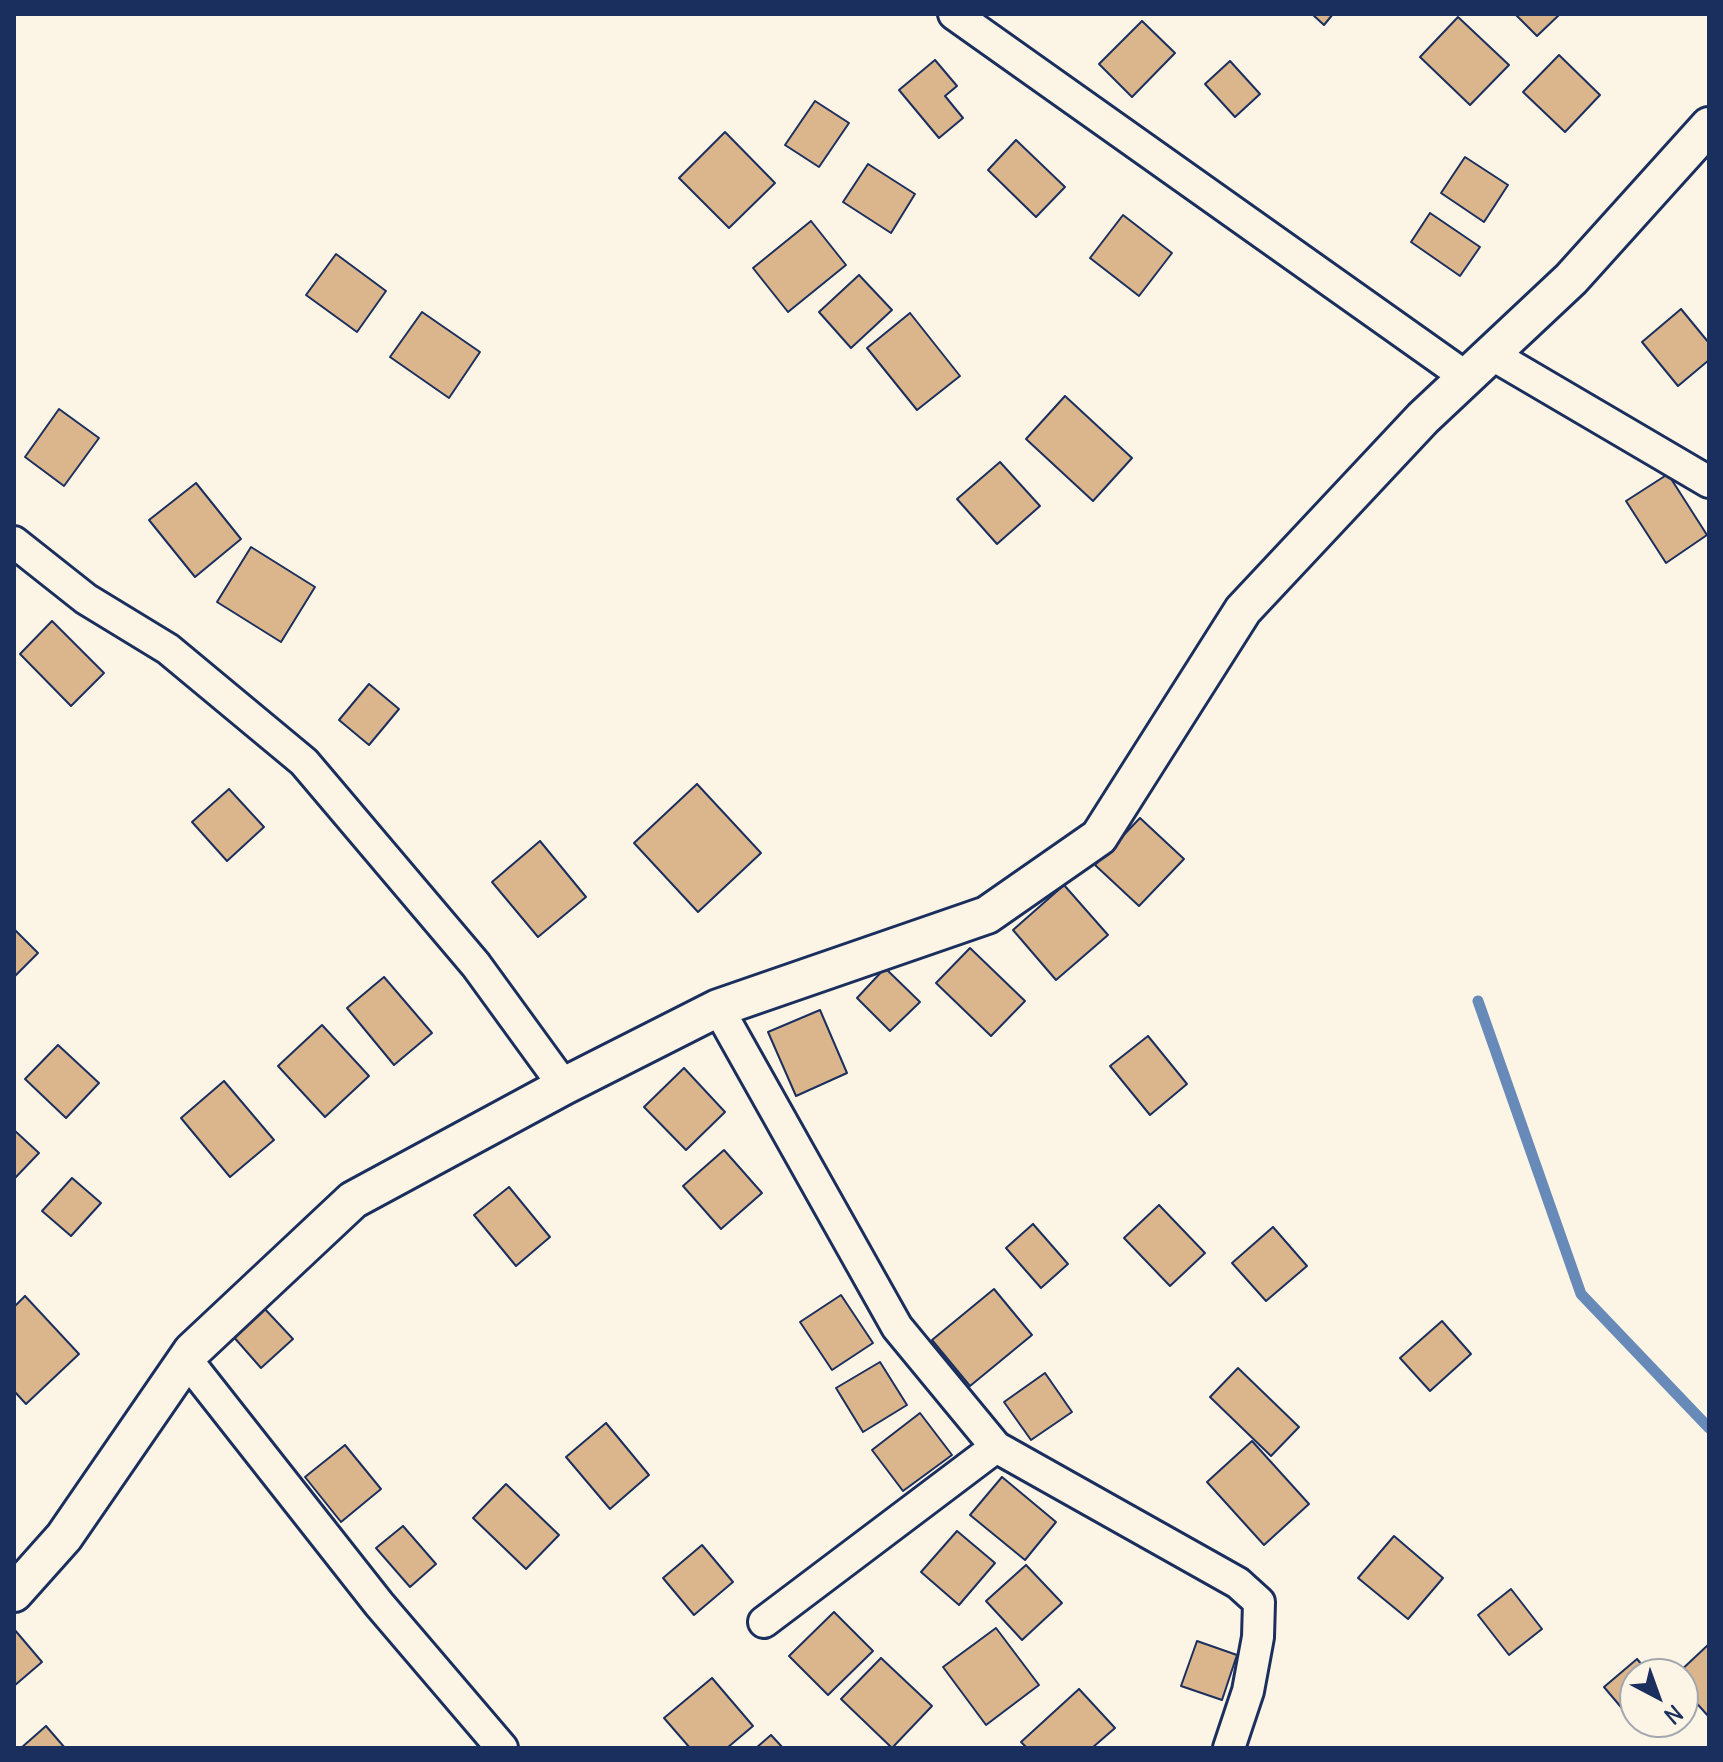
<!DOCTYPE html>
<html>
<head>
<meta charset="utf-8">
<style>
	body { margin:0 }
	#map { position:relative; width:1723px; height:1762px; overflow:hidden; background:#fcf5e5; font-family:Delius,sans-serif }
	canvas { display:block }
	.frame { position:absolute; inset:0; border:16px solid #1b2f5e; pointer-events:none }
	.north { position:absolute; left:1619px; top:1658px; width:80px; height:80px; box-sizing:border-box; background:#fcf5e5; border:2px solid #a2a6af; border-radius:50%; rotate:139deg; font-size:22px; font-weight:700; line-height:32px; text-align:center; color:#1b2f5e }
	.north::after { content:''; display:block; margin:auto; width:28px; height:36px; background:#1b2f5e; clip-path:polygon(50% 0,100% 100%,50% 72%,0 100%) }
</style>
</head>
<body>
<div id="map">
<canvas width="1723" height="1762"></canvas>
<div class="frame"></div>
<div class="north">N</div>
</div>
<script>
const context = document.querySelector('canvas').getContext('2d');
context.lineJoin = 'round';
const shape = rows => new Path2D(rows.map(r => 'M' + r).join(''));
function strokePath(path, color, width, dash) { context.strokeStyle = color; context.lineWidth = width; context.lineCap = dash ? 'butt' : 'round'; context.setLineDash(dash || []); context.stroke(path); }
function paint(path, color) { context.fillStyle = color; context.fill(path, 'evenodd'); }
const stream = shape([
	[1478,1001,1581,1294,1709,1428]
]);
const building = shape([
	[1312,14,1333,14,1324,25,1312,14],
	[1515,14,1560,14,1537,36,1515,14],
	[1458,17,1509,65,1470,105,1420,57,1458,17],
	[1142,21,1175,53,1132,97,1099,64,1142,21],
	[1559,55,1600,95,1565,132,1523,92,1559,55],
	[935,60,957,86,945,96,963,118,939,138,899,90,935,60],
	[1230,61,1260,94,1235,117,1205,84,1230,61],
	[815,101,849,123,819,167,785,145,815,101],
	[725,132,775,183,729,228,679,178,725,132],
	[1016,140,1065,187,1036,217,988,170,1016,140],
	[1465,157,1508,185,1484,222,1441,193,1465,157],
	[868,164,915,194,891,233,843,202,868,164],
	[1430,213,1480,247,1460,276,1411,242,1430,213],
	[1123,215,1172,253,1139,296,1090,258,1123,215],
	[811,221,846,265,788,312,753,268,811,221],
	[336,254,386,291,357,332,306,295,336,254],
	[859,275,892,310,851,348,819,312,859,275],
	[1681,309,1709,343,1709,360,1678,386,1642,342,1681,309],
	[422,312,480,352,449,398,390,357,422,312],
	[910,313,960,376,917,410,867,348,910,313],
	[1065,396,1132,458,1093,501,1026,439,1065,396],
	[59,409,99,438,64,486,25,457,59,409],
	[1000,462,1040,506,997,544,957,499,1000,462],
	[1668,474,1707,535,1666,563,1626,501,1668,474],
	[196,483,241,539,195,577,149,520,196,483],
	[251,547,315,587,281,642,217,602,251,547],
	[52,621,104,673,71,706,20,654,52,621],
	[369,684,399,709,369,745,339,720,369,684],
	[697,784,761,853,698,912,634,843,697,784],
	[229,789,264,827,227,861,192,822,229,789],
	[1140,818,1184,859,1139,906,1095,865,1140,818],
	[540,841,586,897,538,937,492,882,540,841],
	[1064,885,1108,935,1056,980,1013,930,1064,885],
	[14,929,38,953,14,977,14,929],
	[970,948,1025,1001,991,1036,936,983,970,948],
	[885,968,920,1002,890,1031,857,998,885,968],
	[384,977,432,1033,394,1065,347,1008,384,977],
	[820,1010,847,1073,796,1096,768,1032,820,1010],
	[322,1025,369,1076,325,1117,278,1066,322,1025],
	[1148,1036,1187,1084,1150,1115,1110,1066,1148,1036],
	[58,1045,99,1083,66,1118,25,1079,58,1045],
	[684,1068,725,1112,686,1150,644,1107,684,1068],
	[224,1081,274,1140,230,1177,181,1118,224,1081],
	[14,1130,39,1153,14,1179,14,1130],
	[724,1150,762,1193,721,1229,683,1186,724,1150],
	[72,1178,101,1203,71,1236,42,1211,72,1178],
	[509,1187,550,1237,516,1266,474,1215,509,1187],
	[1159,1205,1205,1253,1170,1286,1124,1238,1159,1205],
	[1033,1224,1068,1264,1041,1288,1006,1248,1033,1224],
	[1273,1227,1307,1266,1266,1301,1232,1263,1273,1227],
	[994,1289,1032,1335,970,1386,932,1340,994,1289],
	[841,1295,873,1343,832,1370,800,1322,841,1295],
	[25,1296,79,1354,26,1404,14,1391,14,1307,25,1296],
	[263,1307,293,1339,261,1368,232,1335,263,1307],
	[1442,1321,1471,1354,1430,1391,1400,1358,1442,1321],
	[880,1362,907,1405,863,1432,836,1388,880,1362],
	[1238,1368,1299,1427,1271,1456,1210,1397,1238,1368],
	[1045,1373,1072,1412,1031,1440,1004,1402,1045,1373],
	[920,1413,952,1455,903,1491,872,1450,920,1413],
	[606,1423,649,1475,610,1509,566,1457,606,1423],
	[1252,1441,1309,1504,1264,1545,1207,1482,1252,1441],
	[345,1445,381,1489,341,1522,305,1477,345,1445],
	[1002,1477,1056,1522,1025,1560,970,1515,1002,1477],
	[506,1484,559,1535,526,1569,473,1518,506,1484],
	[403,1526,436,1564,410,1587,376,1548,403,1526],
	[957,1531,995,1563,959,1605,921,1572,957,1531],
	[1394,1536,1443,1578,1408,1619,1358,1578,1394,1536],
	[702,1545,733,1582,694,1615,663,1578,702,1545],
	[1026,1565,1062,1603,1022,1640,986,1601,1026,1565],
	[1511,1589,1542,1629,1509,1655,1478,1615,1511,1589],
	[834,1612,873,1651,828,1695,789,1656,834,1612],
	[996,1628,1039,1685,986,1725,943,1667,996,1628],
	[14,1629,42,1662,14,1686,14,1629],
	[1197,1641,1237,1655,1222,1700,1181,1686,1197,1641],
	[1709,1644,1709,1717,1683,1688,1683,1674,1677,1674,1709,1644],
	[881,1658,932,1706,892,1748,841,1699,881,1658],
	[1637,1659,1650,1674,1635,1674,1635,1715,1631,1719,1604,1687,1637,1659],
	[712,1678,753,1726,727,1748,690,1748,664,1718,712,1678],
	[1079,1689,1115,1728,1092,1748,1027,1748,1021,1742,1079,1689],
	[46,1726,65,1748,21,1748,46,1726],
	[771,1735,783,1748,756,1748,771,1735]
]);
const minor = shape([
	[954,14,1466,377],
	[1491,354,1709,482],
	[14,542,86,599,168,649,304,762,476,965,564,1086],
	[718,1008,897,1327,996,1447,1238,1583,1259,1602,1258,1637,1248,1691,1229,1748],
	[186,1359,379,1604,502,1748],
	[764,1622,996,1447]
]);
const tertiary = shape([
	[14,1593,64,1537,192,1351,353,1200,564,1086,718,1008,987,915,1099,837,1243,610,1423,418,1571,279,1709,126]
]);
strokePath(stream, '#688ab9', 11);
paint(building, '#dbb58c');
strokePath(building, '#1b2f5e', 2);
strokePath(minor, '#1b2f5e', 36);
strokePath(tertiary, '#1b2f5e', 42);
strokePath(minor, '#fcf5e5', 30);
strokePath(tertiary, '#fcf5e5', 36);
</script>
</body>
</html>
